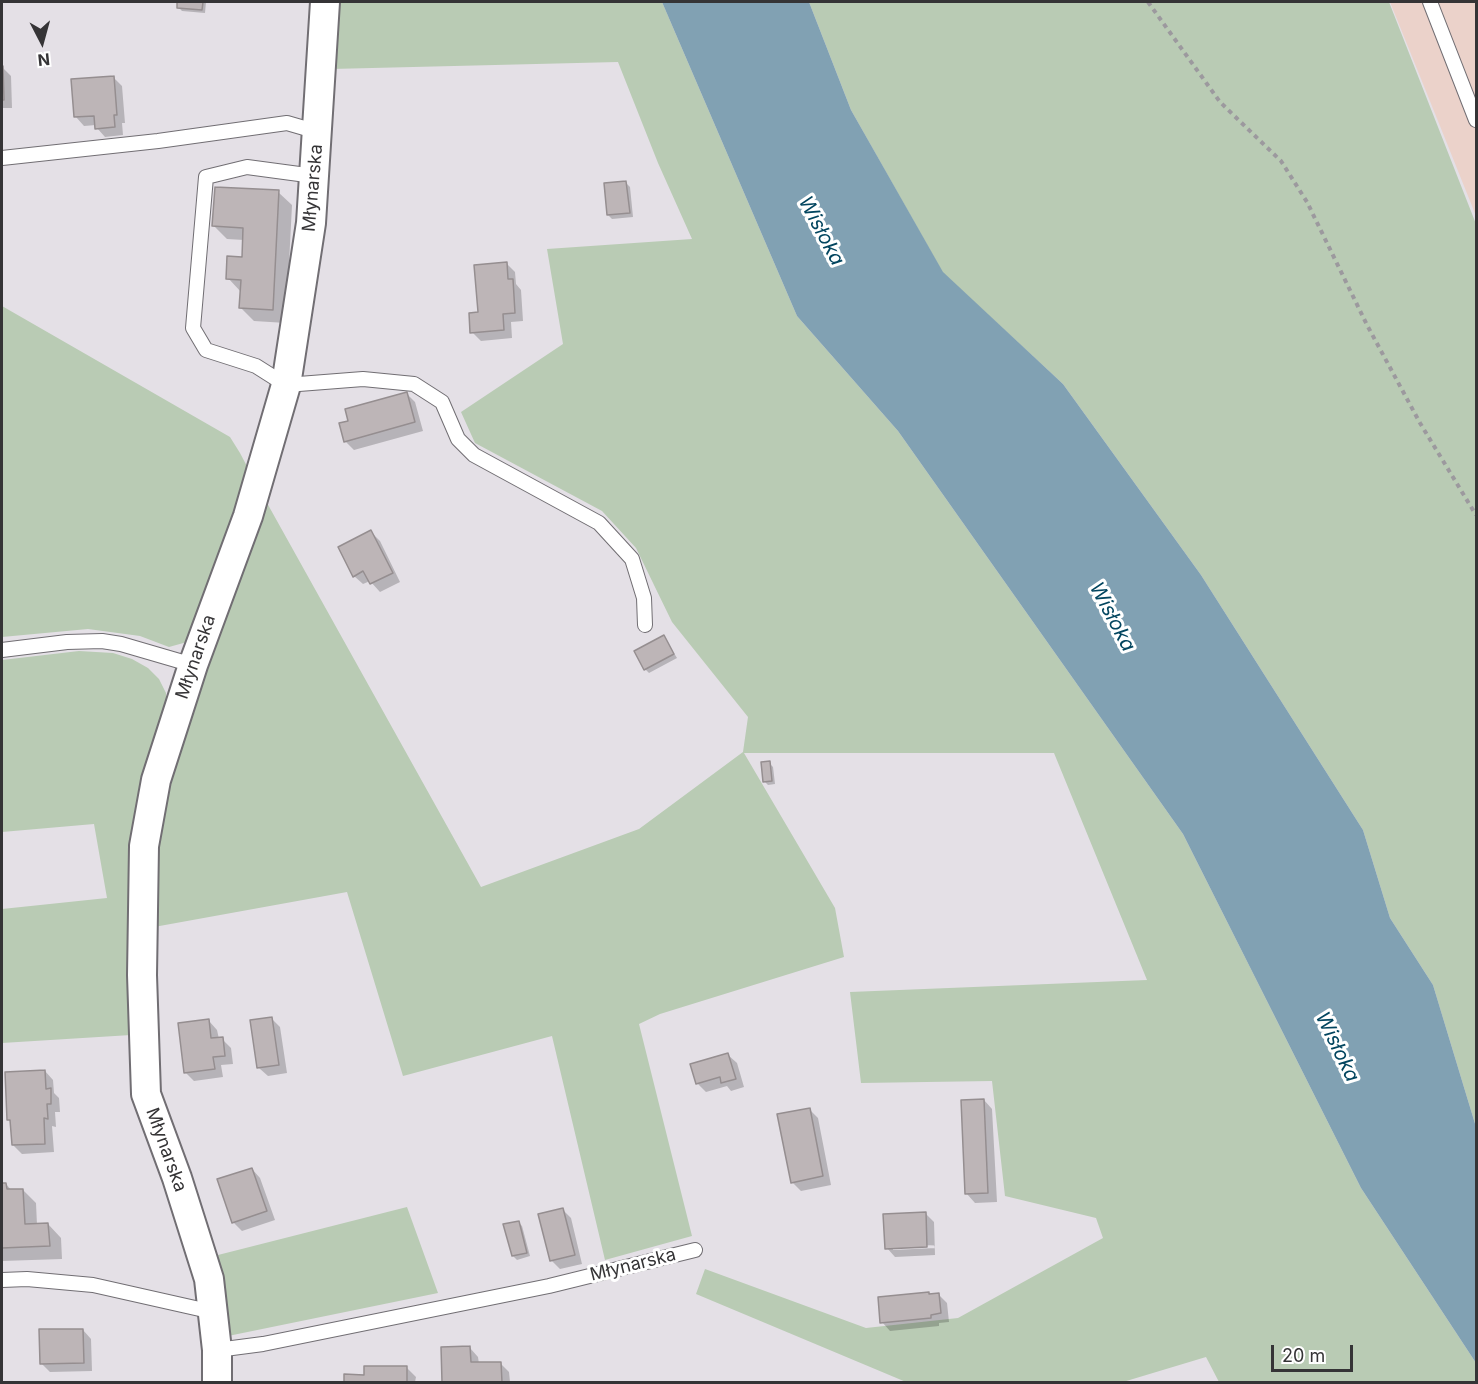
<!DOCTYPE html>
<html>
<head>
<meta charset="utf-8">
<style>
	body { margin:0 }
	#map { position:relative; width:1478px; height:1384px; overflow:hidden; background:#e4e0e6; font-family:Inter,sans-serif }
	canvas { display:block }
	.frame { position:absolute; inset:0; border:3px solid #353436; pointer-events:none }
	.north { position:absolute; left:12px; top:12px; width:60px; height:60px; -webkit-text-stroke:4px #fff; paint-order:stroke; rotate:174deg; font-size:16px; font-weight:700; line-height:24px; text-align:center; color:#353436 }
	.north::after { content:''; display:block; margin:auto; width:21px; height:27px; background:#353436; clip-path:polygon(50% 0,100% 100%,50% 72%,0 100%) }
	.scale { position:absolute; left:1271px; top:1345px; width:82px; height:27px; box-sizing:border-box; border:3px solid #353436; border-top:0; padding-left:8px; font-size:18px; line-height:21px; white-space:nowrap; color:#353436; -webkit-text-stroke:4px #fff; paint-order:stroke }
</style>
</head>
<body>
<div id="map">
<canvas width="1478" height="1384"></canvas>
<div class="frame"></div>
<div class="north">N</div>
<div class="scale">20 m</div>
</div>
<script>
const context = document.querySelector('canvas').getContext('2d');
context.lineJoin = 'round';
function paint(path, color) { context.fillStyle = color; context.fill(path, 'evenodd'); }
const shape = rows => new Path2D(rows.map(r => 'M' + r).join(''));
function strokePath(path, color, width, dash) { context.strokeStyle = color; context.lineWidth = width; context.lineCap = dash ? 'butt' : 'round'; context.setLineDash(dash || []); context.stroke(path); }
function label(font, color, halo, rows, align = 'center') {
  context.font = font + ' Inter,sans-serif'; context.lineWidth = 6; context.setLineDash([]); context.textBaseline = 'middle'; context.strokeStyle = halo; context.fillStyle = color; for (const [text, x, y, turn = 0] of rows) {
    context.save(); context.translate(x, y); context.rotate((+turn || 0) * Math.PI / 180); context.textAlign = isNaN(turn) ? turn : align; if (halo) context.strokeText(text, 0, 0); context.fillText(text, 0, 0); context.restore();
  }
}
const industrial = shape([
	[1390,2,1476,2,1476,216,1440,126]
]);
const green = shape([
	[335,2,662,2,797,316,898,431,1183,834,1361,1188,1476,1363,1476,1382,1219,1382,1206,1357,1123,1382,906,1382,696,1294,705,1269,866,1328,958,1318,1103,1238,1096,1218,1005,1196,992,1081,861,1083,850,992,1147,980,1054,753,744,753,835,908,844,957,660,1014,639,1024,692,1236,605,1260,552,1036,403,1076,347,892,154,927,156,849,168,775,262,494,481,887,639,829,743,752,748,717,672,622,636,548,602,511,475,443,461,412,563,344,547,249,692,239,658,163,618,62,331,69],
	[809,2,1389,2,1476,224,1476,1127,1433,985,1390,918,1363,830,1201,575,1063,384,943,273,851,110],
	[2,306,230,437,240,453,251,474,187,642,169,647,140,636,88,629,2,637],
	[79,651,113,653,132,659,148,668,159,679,166,693,166,711,131,1035,2,1043,2,909,107,898,94,824,2,832,2,660],
	[407,1207,438,1293,228,1336,218,1255]
]);
const water = shape([
	[662,2,809,2,851,110,943,272,1063,384,1201,575,1363,830,1390,918,1433,985,1476,1127,1476,1363,1361,1188,1183,834,898,431,797,316]
]);
const shadow = shape([
	[179,2,206,2,205,13,182,11,178,7],
	[2,67,11,76,12,108,2,108],
	[113,77,122,86,125,123,122,123,123,135,105,137,97,128,96,125,84,126,76,117],
	[626,183,630,187,633,217,612,219,608,215],
	[278,192,292,205,286,323,254,321,241,308,241,292,228,278,243,258,244,240,227,239,214,226],
	[507,264,515,272,516,284,521,290,523,321,511,322,512,338,481,341,472,332],
	[406,393,415,402,423,431,354,450,345,441],
	[371,532,380,541,400,582,380,592,370,581,363,584,354,576],
	[664,637,677,658,649,673,645,669],
	[769,763,773,767,775,784,768,785,764,781],
	[271,1018,280,1027,287,1073,268,1076,259,1068],
	[209,1021,217,1030,219,1039,222,1039,231,1048,233,1064,221,1065,223,1077,194,1081,185,1072],
	[728,1055,737,1063,744,1087,731,1091,727,1086,706,1092,697,1083],
	[45,1071,53,1080,54,1093,59,1098,60,1112,55,1112,56,1127,52,1126,54,1152,22,1154,13,1145,12,1123,9,1120],
	[984,1100,992,1109,997,1202,975,1203,967,1194],
	[809,1109,818,1118,831,1185,801,1191,792,1182],
	[252,1169,260,1178,275,1220,242,1231,233,1222],
	[6,1184,12,1191,23,1190,36,1203,37,1225,48,1224,61,1238,62,1259,2,1261,2,1185],
	[562,1209,571,1218,582,1264,560,1269,551,1260],
	[925,1213,934,1222,935,1255,895,1257,887,1248],
	[935,1245,935,1248,893,1250,893,1247],
	[518,1222,522,1226,530,1256,517,1260,513,1256],
	[938,1294,947,1303,949,1322,939,1323,939,1326,890,1331,882,1322,930,1295],
	[83,1330,91,1339,92,1371,50,1372,41,1363],
	[443,1348,470,1348,478,1357,479,1364,501,1364,509,1372,510,1382,443,1382],
	[407,1368,416,1377,415,1382,345,1382,345,1375,365,1376]
]);
const building = shape([
	[177,2,203,2,202,10,177,8,177,2],
	[2,66,3,66,4,100,2,100,2,66],
	[114,76,117,115,114,115,115,127,95,129,94,116,74,117,71,79,114,76],
	[626,181,630,213,607,215,604,183,626,181],
	[215,187,279,190,273,310,239,308,241,280,226,279,227,256,242,257,243,228,212,226,215,187],
	[507,262,508,279,513,279,515,313,503,314,504,330,470,333,469,313,478,312,474,265,507,262],
	[407,392,415,422,344,442,339,423,348,421,345,409,407,392],
	[371,530,393,573,370,584,363,571,353,577,338,547,371,530],
	[664,635,674,654,644,670,634,651,664,635],
	[770,761,772,781,763,782,761,762,770,761],
	[272,1017,279,1065,257,1068,250,1020,272,1017],
	[209,1019,211,1038,223,1037,225,1056,213,1057,215,1069,184,1073,178,1023,209,1019],
	[728,1053,736,1079,721,1083,720,1077,696,1084,690,1064,728,1053],
	[45,1070,46,1089,51,1088,51,1104,47,1104,48,1119,44,1118,45,1144,12,1145,10,1120,7,1120,5,1072,45,1070],
	[984,1099,988,1193,965,1194,961,1100,984,1099],
	[810,1108,823,1176,791,1183,777,1114,810,1108],
	[252,1168,267,1211,232,1223,217,1179,252,1168],
	[2,1183,6,1183,7,1189,23,1189,25,1224,48,1223,50,1246,2,1248,2,1183],
	[563,1208,575,1255,550,1261,538,1214,563,1208],
	[926,1212,927,1247,885,1249,883,1214,926,1212],
	[519,1221,527,1253,512,1256,503,1224,519,1221],
	[929,1292,929,1294,939,1293,941,1313,931,1315,931,1318,880,1323,878,1297,929,1292],
	[39,1329,83,1329,84,1363,40,1364,39,1329],
	[470,1346,471,1362,501,1362,502,1382,442,1382,441,1347,470,1346],
	[364,1366,407,1366,407,1382,344,1382,344,1374,364,1375,364,1366]
]);
const path = shape([
	[1148,2,1220,102,1281,161,1307,202,1367,325,1420,423,1476,515]
]);
const service = shape([
	[1430,2,1476,120],
	[2,158,158,141,287,123,318,132],
	[314,176,247,167,206,177,193,328,206,350,256,366,286,385,363,379,414,384,442,402,458,439,474,455,599,523,632,559,644,598,645,625],
	[2,650,67,642,102,641,121,644,193,665],
	[2,1280,27,1279,93,1285,213,1312],
	[217,1350,263,1344,549,1286,695,1250]
]);
const minor = shape([
	[217,1382,217,1350,209,1279,177,1178,146,1094,142,975,144,846,156,780,193,665,248,516,286,385,311,223,325,2]
]);
const streetNames = [
	["Młynarska",313,188,-85],
	["Młynarska",196,657,-71],
	["Młynarska",166,1150,70],
	["Młynarska",633,1265,-14]
];
const waterNames = [
	["Wisłoka",821,231,62],
	["Wisłoka",1112,617,62],
	["Wisłoka",1337,1047,64]
];
paint(industrial, '#ebd2ca');
paint(green, '#b9cbb4');
paint(water, '#81a1b3');
paint(shadow, '#0003');
paint(building, '#bdb5b7');
strokePath(building, '#958e90', 1.5);
strokePath(service, '#716e73', 16);
strokePath(minor, '#716e73', 32);
strokePath(path, '#9c999e', 4, [4.5, 4.5]);
strokePath(service, '#fff', 14);
strokePath(minor, '#fff', 28);
label('18px', '#353436', '#fff', streetNames);
label('italic 20px', '#02455f', '#fff', waterNames);
</script>
</body>
</html>
